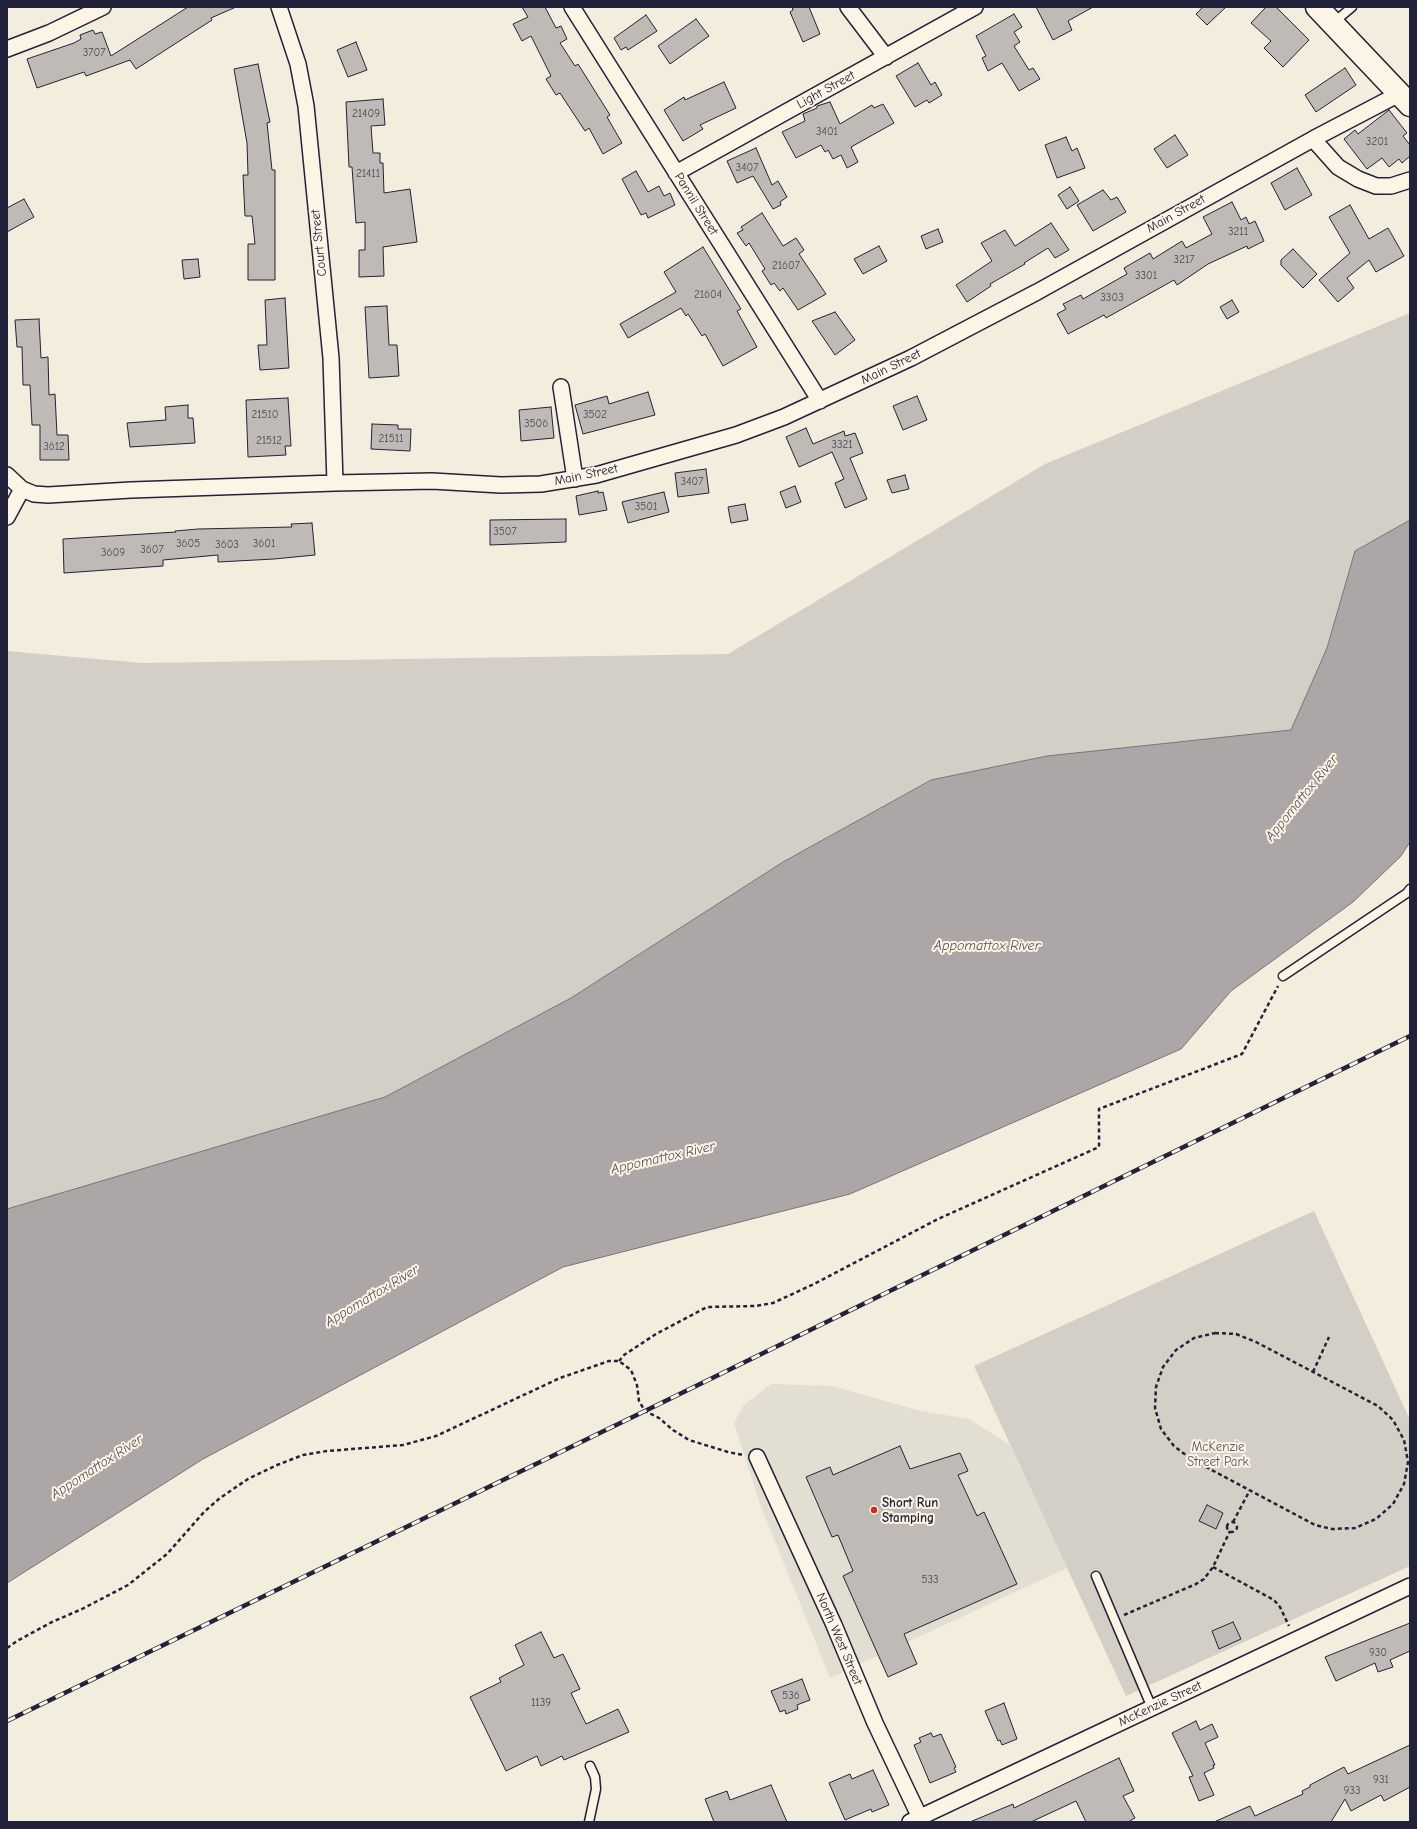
<!DOCTYPE html>
<html>
<head>
<meta charset="utf-8">
<style>
	body { margin:0 }
	#map { position:relative; width:1417px; height:1829px; overflow:hidden; background:#f3edde; font-family:"Comic Neue",sans-serif }
	canvas { display:block }
	.frame { position:absolute; inset:0; border:8px solid #22223b; pointer-events:none }
</style>
</head>
<body>
<div id="map">
<canvas width="1417" height="1829"></canvas>
<div class="frame"></div>
</div>
<script>
const context = document.querySelector('canvas').getContext('2d');
context.lineJoin = 'round';
function paint(path, color) { context.fillStyle = color; context.fill(path, 'evenodd'); }
const shape = rows => new Path2D(rows.map(r => 'M' + r).join(''));
function strokePath(path, color, width, dash) { context.strokeStyle = color; context.lineWidth = width; context.lineCap = dash ? 'butt' : 'round'; context.setLineDash(dash || []); context.stroke(path); }
function label(font, color, halo, rows, align = 'center') {
  context.font = font + ' "Comic Neue",sans-serif'; context.lineWidth = 4; context.setLineDash([]); context.textBaseline = 'middle'; context.strokeStyle = halo; context.fillStyle = color; for (const [text, x, y, turn = 0] of rows) {
    context.save(); context.translate(x, y); context.rotate((+turn || 0) * Math.PI / 180); context.textAlign = isNaN(turn) ? turn : align; if (halo) context.strokeText(text, 0, 0); context.fillText(text, 0, 0); context.restore();
  }
}
const built = shape([
	[771,1384,832,1386,921,1411,969,1419,1010,1445,1067,1568,830,1678,760,1504,734,1423,743,1406]
]);
const green = shape([
	[1410,313,1410,520,1355,551,1327,648,1291,730,1047,756,930,780,783,862,571,998,385,1097,7,1209,7,651,142,663,728,654,1045,464],
	[1314,1211,1410,1420,1410,1566,1126,1696,974,1366]
]);
const water = shape([
	[1410,520,1410,842,1401,856,1353,902,1231,991,1181,1049,850,1194,563,1267,203,1459,7,1583,7,1209,385,1097,571,998,783,862,931,780,1047,756,1291,730,1327,648,1355,551,1410,520]
]);
const building = shape([
	[188,7,236,7,211,18,212,20,136,69,130,60,86,76,84,72,37,88,27,59,74,43,81,39,80,35,93,30,95,34,102,32,111,56,188,7],
	[522,7,545,7,556,28,561,26,567,39,560,43,575,66,578,64,610,115,607,117,622,143,603,154,589,128,585,131,560,93,556,95,546,79,551,76,531,36,522,41,513,24,528,17,522,7],
	[792,7,809,7,820,34,803,42,790,12,793,10,792,7],
	[1036,7,1093,7,1068,21,1072,30,1053,40,1036,7],
	[1203,7,1226,7,1207,25,1196,14,1203,7],
	[1266,7,1276,7,1309,40,1283,67,1264,48,1271,41,1251,23,1266,7],
	[1014,14,1022,27,1014,32,1020,42,1014,46,1029,70,1033,68,1040,79,1019,91,1002,63,988,71,982,58,986,56,976,36,1014,14],
	[646,15,657,31,628,50,626,47,621,50,614,38,646,15],
	[696,19,709,36,670,64,658,46,696,19],
	[356,42,367,70,348,77,337,50,356,42],
	[918,63,931,85,935,82,942,95,929,103,927,100,915,107,896,76,918,63],
	[258,64,270,122,267,123,272,170,275,170,275,280,248,280,248,244,255,244,252,216,245,216,243,175,248,175,247,143,234,69,258,64],
	[1345,68,1356,85,1316,112,1305,95,1345,68],
	[724,82,736,108,700,125,703,129,683,141,664,110,684,97,685,100,724,82],
	[383,99,385,125,371,126,373,153,380,153,380,163,383,163,384,193,410,189,417,242,383,247,384,276,359,277,359,250,365,250,365,222,356,223,352,167,349,167,346,102,383,99],
	[830,102,840,124,872,105,874,108,883,104,894,123,851,147,858,162,847,168,841,155,833,159,828,150,825,152,821,145,796,158,782,132,805,121,803,114,817,108,817,106,830,102],
	[1389,110,1407,133,1403,136,1410,145,1410,156,1402,163,1399,159,1389,167,1382,158,1367,169,1344,139,1355,130,1358,134,1389,110],
	[1175,135,1188,155,1167,168,1154,149,1175,135],
	[1066,137,1072,151,1077,148,1085,168,1057,178,1045,145,1066,137],
	[756,148,772,185,778,181,787,197,780,202,781,205,773,209,753,176,737,183,727,161,756,148],
	[1297,168,1312,195,1285,210,1271,183,1297,168],
	[636,171,648,192,659,186,664,196,670,193,675,205,648,218,646,213,641,215,622,179,636,171],
	[1070,187,1079,201,1067,209,1058,195,1070,187],
	[1103,190,1111,200,1117,197,1126,212,1093,231,1077,205,1103,190],
	[24,199,34,217,7,232,7,208,24,199],
	[1232,202,1241,220,1246,217,1249,224,1255,221,1264,241,1248,249,1247,246,1208,264,1177,285,1174,280,1106,318,1104,315,1068,334,1057,314,1066,309,1063,304,1081,295,1083,299,1127,274,1124,268,1150,253,1153,259,1182,241,1186,248,1212,234,1203,217,1232,202],
	[1350,205,1369,239,1388,228,1404,256,1376,272,1369,260,1347,278,1354,288,1338,302,1319,280,1350,253,1329,217,1350,205],
	[762,213,783,246,796,238,804,250,799,254,826,294,798,310,783,288,780,291,774,283,771,285,762,271,765,269,749,243,746,246,737,233,743,230,741,227,762,213],
	[1051,223,1069,250,1055,258,1048,248,1024,263,1025,264,990,284,991,286,967,302,956,285,992,261,981,243,1005,230,1015,246,1051,223],
	[938,229,943,242,926,249,921,236,938,229],
	[879,246,887,261,863,274,854,259,879,246],
	[703,247,741,309,737,311,757,347,723,366,705,334,702,336,688,314,686,316,681,308,628,338,620,324,676,292,664,272,703,247],
	[1293,249,1317,274,1303,288,1281,265,1281,260,1293,249],
	[198,259,200,277,184,279,182,260,198,259],
	[285,298,289,368,260,370,258,345,267,345,265,300,285,298],
	[1232,300,1239,312,1227,319,1220,307,1232,300],
	[387,306,389,345,397,345,399,376,369,378,365,307,387,306],
	[835,312,855,340,835,355,812,321,835,312],
	[39,319,41,358,48,357,49,395,55,394,57,435,68,435,69,460,40,460,40,425,32,425,30,385,23,385,22,347,17,347,15,320,39,319],
	[648,392,655,415,583,434,575,405,607,396,609,404,648,392],
	[917,396,927,420,903,430,893,406,917,396],
	[288,398,291,446,285,446,286,455,248,457,246,400,288,398],
	[188,405,188,418,193,418,195,443,130,447,127,423,166,420,165,407,188,405],
	[551,407,554,438,521,441,519,410,551,407],
	[372,424,398,425,398,429,411,429,410,451,371,449,372,424],
	[806,428,813,444,844,431,845,436,855,433,863,453,850,458,867,499,845,508,835,483,844,479,832,452,799,467,786,437,806,428],
	[706,469,709,493,678,497,675,473,706,469],
	[905,475,909,489,892,493,887,480,905,475],
	[795,486,801,502,786,508,780,492,795,486],
	[598,491,598,493,603,492,607,510,579,515,576,496,598,491],
	[664,492,669,512,628,523,622,502,664,492],
	[745,504,748,520,731,523,728,507,745,504],
	[566,519,566,542,490,545,490,520,566,519],
	[312,523,315,555,274,559,218,562,218,555,163,560,163,566,64,573,63,539,176,532,175,531,198,529,292,527,291,524,312,523],
	[900,1446,910,1469,960,1453,968,1471,958,1475,977,1516,984,1512,1017,1584,904,1634,917,1664,888,1677,843,1576,853,1571,838,1535,832,1537,806,1477,830,1467,833,1475,900,1446],
	[1207,1505,1223,1513,1216,1529,1199,1521,1207,1505],
	[1233,1622,1241,1639,1219,1649,1212,1631,1233,1622],
	[1410,1623,1410,1651,1390,1660,1393,1667,1378,1672,1375,1663,1336,1681,1325,1657,1410,1623],
	[541,1632,554,1658,563,1654,580,1689,571,1693,586,1724,618,1709,629,1732,564,1760,562,1756,541,1766,537,1756,506,1771,470,1697,501,1682,499,1678,524,1665,515,1645,541,1632],
	[802,1679,810,1700,797,1705,798,1709,786,1714,785,1710,780,1712,771,1691,802,1679],
	[1004,1703,1017,1739,1002,1745,1000,1740,998,1741,985,1711,1004,1703],
	[1196,1721,1200,1730,1212,1724,1218,1737,1205,1743,1215,1765,1213,1765,1214,1768,1204,1773,1214,1795,1199,1801,1189,1777,1193,1776,1172,1733,1196,1721],
	[931,1733,933,1737,941,1734,956,1767,954,1768,956,1772,930,1783,914,1745,921,1742,919,1738,931,1733],
	[1410,1745,1410,1787,1384,1801,1381,1795,1351,1811,1345,1799,1331,1822,1214,1822,1250,1806,1255,1816,1303,1794,1302,1791,1310,1787,1310,1785,1344,1767,1348,1774,1410,1745],
	[1119,1758,1134,1791,1123,1796,1135,1818,1128,1822,1086,1822,1076,1801,1031,1822,970,1822,1013,1804,1014,1808,1119,1758],
	[873,1770,889,1805,872,1812,871,1809,845,1820,829,1783,850,1774,852,1779,873,1770],
	[771,1785,787,1822,714,1822,705,1799,727,1791,730,1800,771,1785]
]);
const path = shape([
	[1215,1333,1236,1334,1256,1342,1378,1406,1393,1420,1404,1440,1408,1462,1404,1484,1393,1504,1376,1519,1355,1528,1332,1529,1315,1525,1191,1459,1174,1446,1161,1429,1155,1408,1156,1387,1163,1367,1176,1350,1194,1338,1215,1333],
	[619,1361,624,1355,656,1334,707,1307,756,1306,773,1303,814,1284,938,1219,1099,1147,1099,1109,1242,1054,1278,986],
	[1313,1372,1329,1337],
	[1233,1522,1250,1490],
	'1227 1527a5 5 0 1 1 10 0a5 5 0 1 1-10 0Z',
	[1213,1567,1274,1600,1280,1607,1289,1626],
	[1124,1615,1196,1584,1204,1579,1213,1567,1230,1531],
	[7,1648,17,1641,52,1622,82,1609,128,1585,167,1554,204,1512,220,1498,248,1479,277,1465,303,1455,327,1451,403,1445,436,1436,560,1378,609,1361,619,1361,631,1370,637,1385,639,1401,645,1411,659,1418,673,1430,689,1440,728,1452,743,1455]
]);
const lane = shape([
	[1333,23,1352,7],
	[1283,976,1407,893,1410,889],
	[1096,1576,1152,1708],
	[589,1822,596,1789,595,1777,590,1766]
]);
const street = shape([
	[279,7,298,64,306,106,331,358,335,483],
	[572,7,820,401],
	[848,7,886,57],
	[7,49,49,33,103,7],
	[1313,139,1338,167,1358,179,1376,186,1391,186,1410,180],
	[676,173,975,7],
	[561,387,575,479],
	[7,475,22,489,34,494,48,495,131,490,335,483,432,481,501,485,541,484,596,475,736,435,784,417,911,358,1037,292,1313,139,1399,94],
	[7,517,22,489],
	[757,1457,834,1625,875,1723,922,1822],
	[910,1822,1410,1586]
]);
const secondary = shape([
	[1317,7,1410,105]
]);
const rail = shape([
	[7,1721,645,1411,1410,1036]
]);
const markers = [
	[874,1510,4,"#c8321e"]
];
const numberNames = [
	["3707",94,53],
	["21409",366,114],
	["3401",827,132],
	["3201",1377,142],
	["3407",747,168],
	["21411",368,174],
	["3211",1238,232],
	["3217",1184,260],
	["21607",786,266],
	["3301",1146,276],
	["21604",708,295],
	["3303",1112,298],
	["21510",265,415],
	["3502",595,415],
	["3506",536,424],
	["21511",391,439],
	["21512",269,441],
	["3321",842,445],
	["3612",54,447],
	["3407",692,482],
	["3501",646,507],
	["3507",505,532],
	["3605",188,544],
	["3601",264,544],
	["3603",227,545],
	["3607",152,550],
	["3609",113,553],
	["533",930,1580],
	["930",1378,1653],
	["536",791,1696],
	["1139",541,1703],
	["931",1381,1780],
	["933",1352,1791]
];
const streetNames = [
	["Light Street",826,90,-29],
	["Pannil Street",696,204,58],
	["Main Street",1176,214,-29],
	["Court Street",319,243,-96],
	["Main Street",891,367,-26],
	["Main Street",586,475,-12],
	["North West Street",839,1639,67],
	["McKenzie Street",1160,1704,-25]
];
const parkNames = [
	["McKenzie",1218,1447],
	["Street Park",1218,1462]
];
const poiNames = [
	["Short Run",882,1503],
	["Stamping",882,1518]
];
const waterNames = [
	["Appomattox River",1302,798,-51],
	["Appomattox River",987,946],
	["Appomattox River",663,1158,-13],
	["Appomattox River",372,1296,-31],
	["Appomattox River",97,1467,-33]
];
paint(built, '#e3ded2');
paint(green, '#d4cfc6');
paint(water, '#aca7a6');
strokePath(water, '#75727b', 1);
paint(building, '#bfbab6');
strokePath(building, '#22223b', 1);
strokePath(lane, '#22223b', 11);
strokePath(street, '#22223b', 18);
strokePath(secondary, '#22223b', 25);
strokePath(path, '#22223b', 2.5, [4, 3]);
strokePath(lane, '#fcf5e5', 8);
strokePath(street, '#fcf5e5', 15);
strokePath(secondary, '#fcf5e5', 22);
strokePath(rail, '#22223b', 4.5);
strokePath(rail, '#fcf5e5', 3, [9]);
for (const [x, y, r, color] of markers) { const dot = new Path2D(); dot.arc(x, y, r, 0, 2 * Math.PI); context.fillStyle = color; context.fill(dot); strokePath(dot, '#fcf5e5', 1.5); }
label('11px', '#49485a', null, numberNames);
label('13px', '#22223b', '#fcf5e5', streetNames);
label('13px', '#575665', '#fcf5e5', parkNames);
label('bold 13px', '#22223b', '#fcf5e5', poiNames, 'left');
label('italic 14px', '#525160', '#fcf5e5', waterNames);
</script>
</body>
</html>
